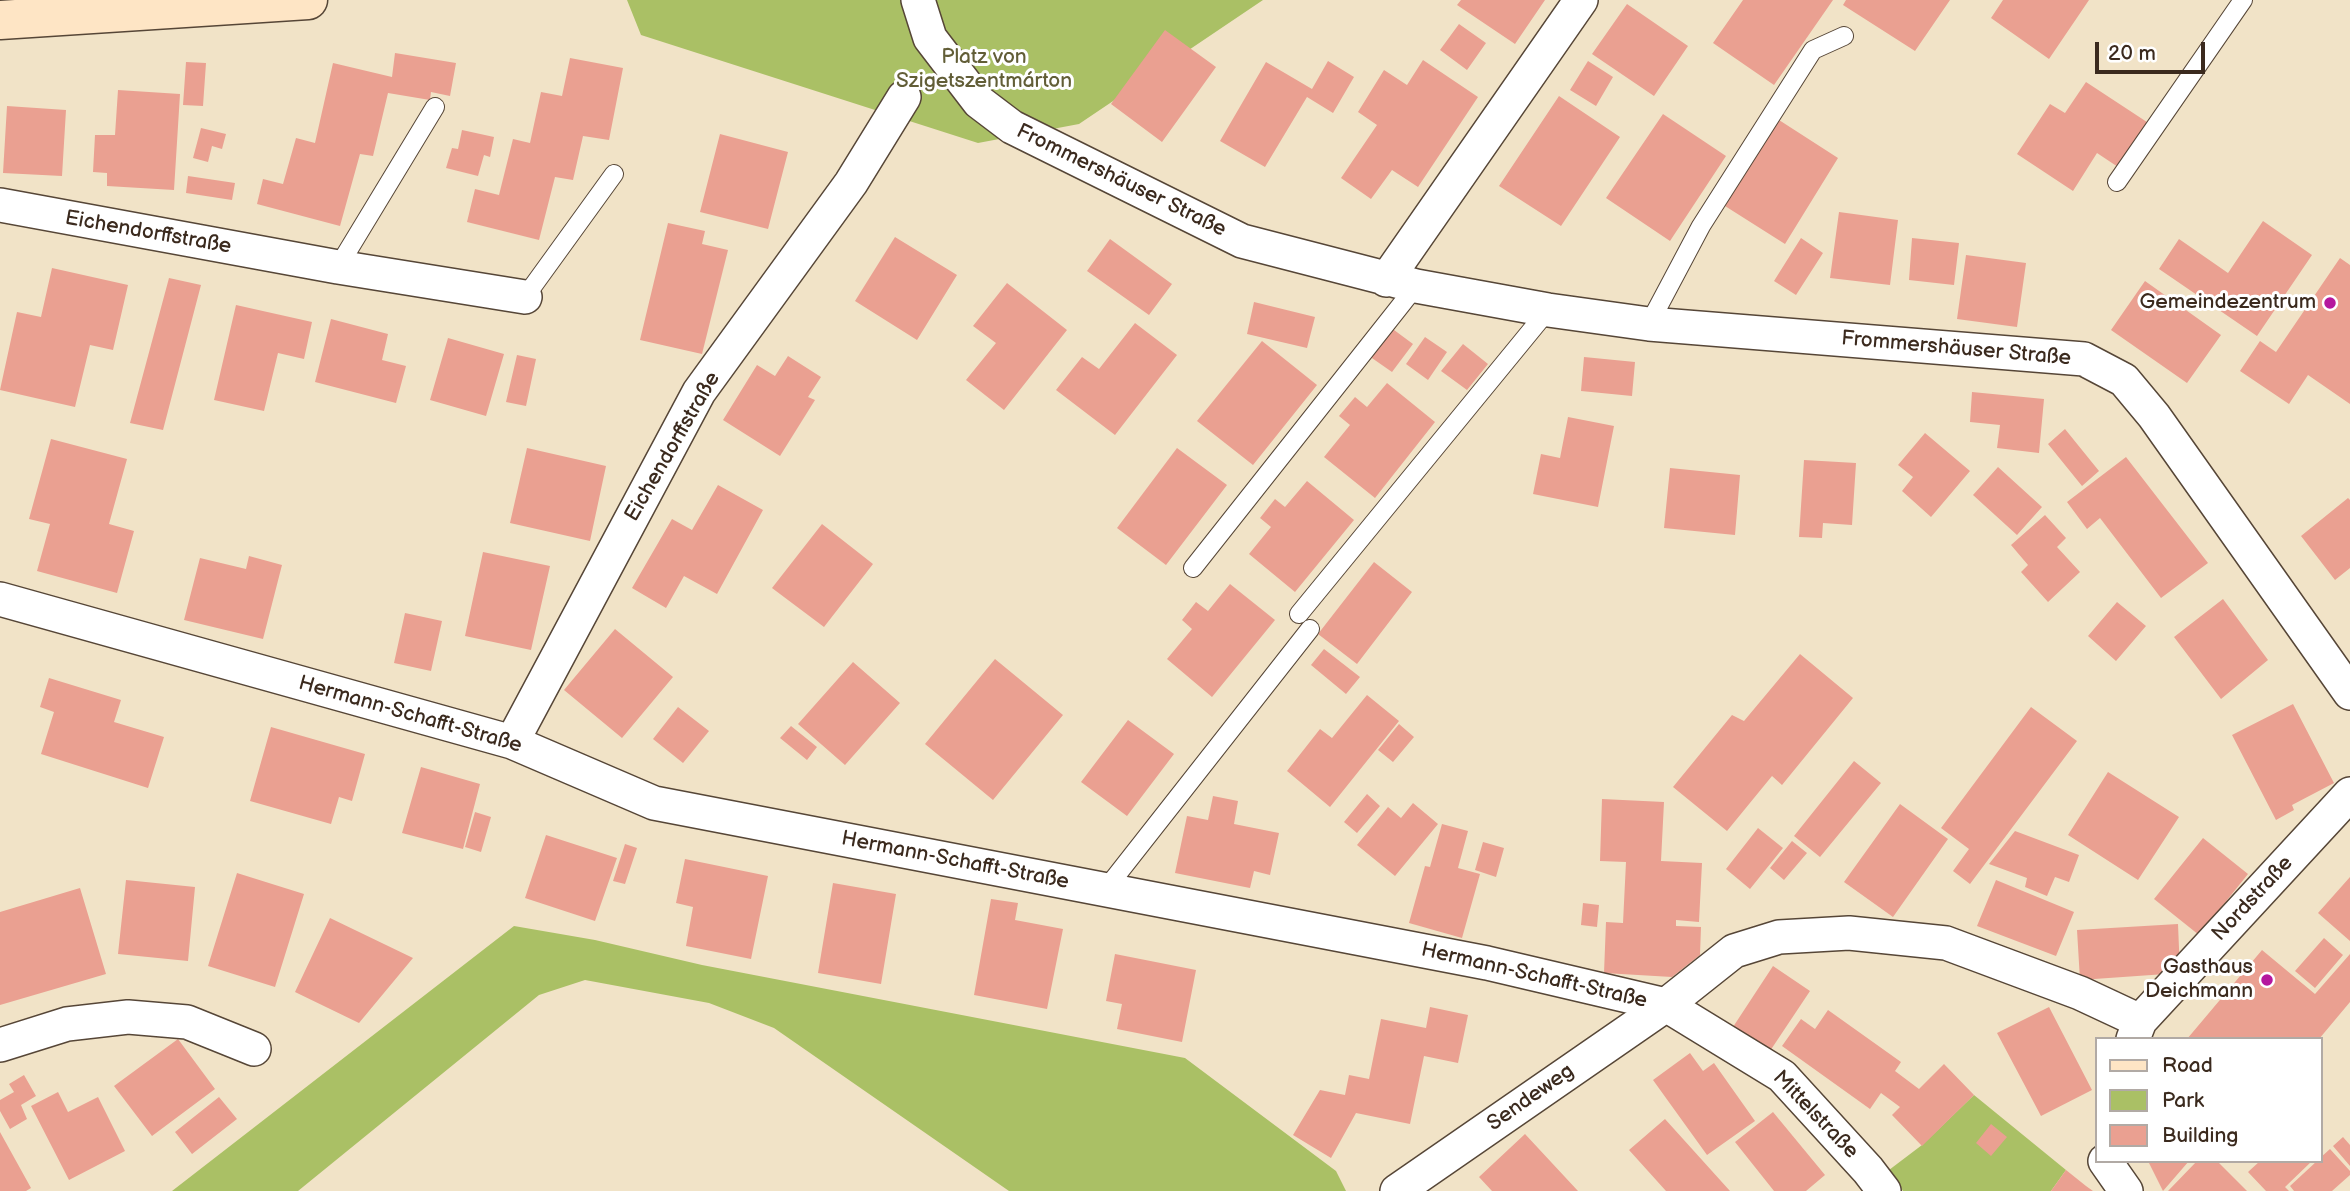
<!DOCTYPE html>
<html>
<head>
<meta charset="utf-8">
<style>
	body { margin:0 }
	#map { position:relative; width:2350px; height:1191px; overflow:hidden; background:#f1e3c7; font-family:"Balsamiq Sans",sans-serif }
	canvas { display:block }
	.legend { position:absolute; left:2095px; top:1037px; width:228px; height:126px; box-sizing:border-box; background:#fff; border:2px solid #b1aaa5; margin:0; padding:9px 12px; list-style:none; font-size:21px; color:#3b2a1e }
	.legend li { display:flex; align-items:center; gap:14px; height:35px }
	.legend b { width:35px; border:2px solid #b1aaa5 }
	.scale { position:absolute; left:2095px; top:42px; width:110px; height:32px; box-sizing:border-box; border:4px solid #3b2a1e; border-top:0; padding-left:9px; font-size:21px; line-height:24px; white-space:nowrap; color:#3b2a1e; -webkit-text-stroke:5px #fff; paint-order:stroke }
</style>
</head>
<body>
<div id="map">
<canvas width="2350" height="1191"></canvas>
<ul class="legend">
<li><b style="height:9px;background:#fee5c5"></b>Road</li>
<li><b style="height:19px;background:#aac065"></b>Park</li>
<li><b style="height:19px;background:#eaa091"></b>Building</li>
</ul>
<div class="scale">20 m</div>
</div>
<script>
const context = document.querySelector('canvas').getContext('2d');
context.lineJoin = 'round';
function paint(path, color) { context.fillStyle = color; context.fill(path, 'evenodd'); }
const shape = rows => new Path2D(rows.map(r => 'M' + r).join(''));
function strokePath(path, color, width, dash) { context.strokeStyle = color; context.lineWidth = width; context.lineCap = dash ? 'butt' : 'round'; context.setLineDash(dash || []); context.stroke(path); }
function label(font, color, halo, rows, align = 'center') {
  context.font = font + ' "Balsamiq Sans",sans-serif'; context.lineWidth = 6; context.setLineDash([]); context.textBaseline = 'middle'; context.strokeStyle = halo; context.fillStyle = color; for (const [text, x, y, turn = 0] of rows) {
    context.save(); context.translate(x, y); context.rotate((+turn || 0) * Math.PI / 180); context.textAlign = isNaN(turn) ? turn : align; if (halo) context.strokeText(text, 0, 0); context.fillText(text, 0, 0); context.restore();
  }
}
const green = shape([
	[627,0,1263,0,1079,124,978,143,641,35],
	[514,926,595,940,702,965,1185,1058,1336,1171,1346,1191,1009,1191,774,1028,709,1003,585,980,539,995,298,1191,172,1191],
	[1974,1095,2066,1170,2051,1191,1903,1191,1889,1170,1922,1145]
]);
const building = shape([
	[1461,0,1545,0,1515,44,1457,5],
	[1743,0,1833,0,1774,85,1713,43],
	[1846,0,1950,0,1915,51,1843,5],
	[2003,0,2089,0,2049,59,1991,18],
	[1627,4,1688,46,1654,96,1592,54],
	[1459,24,1486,43,1467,70,1440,50],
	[1165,30,1216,67,1162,142,1111,104],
	[395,53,456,63,450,96,431,92,430,100,388,93,373,156,360,154,340,226,257,204,263,179,283,184,296,138,315,143,333,63,392,77],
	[570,58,623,68,609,140,583,136,573,180,555,177,539,240,467,222,475,189,499,195,513,139,530,143,541,92,562,96],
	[1423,60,1478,97,1418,187,1392,170,1371,199,1341,178,1377,125,1358,112,1384,70,1407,85],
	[1328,61,1354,77,1333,113,1307,97,1265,167,1220,141,1266,62,1312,89],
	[1588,61,1613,77,1596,106,1570,90],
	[186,62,206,63,203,106,183,105],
	[2086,82,2153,126,2124,171,2097,153,2073,191,2017,154,2050,104,2065,113],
	[118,90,180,94,174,190,107,186,107,173,93,172,95,135,115,135],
	[1559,96,1620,137,1561,226,1499,186],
	[7,106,66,110,62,176,3,173],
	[1663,114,1726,156,1670,241,1606,198],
	[1779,120,1838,158,1785,244,1725,206],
	[201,128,226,134,222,149,212,146,208,162,193,158],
	[462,130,494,137,490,157,484,155,478,176,446,168,452,148,458,149],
	[720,134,788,152,768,229,700,212],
	[188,176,235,183,232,200,186,193],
	[1839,212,1898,220,1890,285,1830,278],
	[2263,221,2312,255,2257,336,2159,269,2179,239,2228,273],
	[668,223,705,231,702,244,728,250,702,354,640,340],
	[895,237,957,275,917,340,855,301],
	[1801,238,1823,253,1796,295,1774,281],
	[1912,238,1959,243,1954,285,1909,280],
	[1110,239,1172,284,1149,315,1087,271],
	[1966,255,2026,263,2017,327,1957,319],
	[2340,258,2350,265,2350,404,2308,375,2289,404,2240,371,2260,341,2276,352],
	[52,268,128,285,113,350,90,345,75,407,0,390,17,312,41,317],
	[169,278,201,285,163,430,130,423],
	[2145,281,2221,335,2187,383,2111,330],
	[1007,283,1067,330,1004,410,966,380,996,343,973,326],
	[1254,302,1315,317,1307,348,1247,334],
	[236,305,312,322,304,359,278,353,264,411,214,400],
	[331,319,388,334,382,360,406,366,396,403,315,382],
	[1135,323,1177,355,1115,435,1056,390,1082,357,1099,369],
	[1390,327,1413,344,1392,372,1369,356],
	[1425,337,1447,352,1428,380,1406,364],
	[448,338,504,354,486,416,430,400],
	[1262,341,1317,385,1253,465,1197,421],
	[1463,344,1488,364,1467,390,1441,371],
	[517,355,536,359,526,406,506,402],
	[788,356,821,377,808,397,815,400,780,456,723,420,757,365,775,376],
	[1584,357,1635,362,1632,396,1581,391],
	[1387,383,1435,422,1375,498,1324,457,1350,425,1339,416,1355,397,1367,407],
	[1972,392,2044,399,2039,453,1997,448,2000,425,1970,422],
	[1568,417,1614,426,1598,507,1533,494,1541,454,1560,458],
	[2065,429,2099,471,2082,486,2048,444],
	[1925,433,1970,471,1931,517,1902,491,1913,477,1898,465],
	[51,439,127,459,109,524,134,531,117,593,37,571,50,524,29,519],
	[527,448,606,466,590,541,510,523],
	[1177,448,1227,485,1166,565,1117,528],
	[2126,457,2208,563,2161,598,2100,518,2087,529,2067,502],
	[1804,460,1856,463,1852,525,1823,523,1822,538,1799,537],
	[1998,467,2042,507,2017,535,1973,495],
	[1670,468,1740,475,1735,535,1664,528],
	[1307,481,1354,520,1295,592,1249,554,1271,527,1260,518,1275,499,1285,507],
	[718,485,763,510,717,594,684,576,666,608,632,588,672,519,692,530],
	[2348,498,2350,500,2350,568,2335,580,2301,536],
	[2045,515,2066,538,2057,547,2080,572,2048,602,2021,572,2028,565,2011,545],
	[822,524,873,564,824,627,772,588],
	[483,552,550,566,531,650,465,636],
	[249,556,282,565,263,639,184,620,200,558,246,569],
	[1374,562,1412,592,1357,664,1318,634],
	[1230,584,1275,620,1212,697,1167,659,1192,629,1182,620,1196,602,1208,611],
	[2223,599,2268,660,2221,699,2174,637],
	[2117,602,2146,626,2116,661,2088,636],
	[405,613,442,621,431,671,394,663],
	[615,629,673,677,622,738,564,690],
	[1324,649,1360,677,1346,694,1311,665],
	[1800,654,1853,698,1782,785,1772,776,1727,831,1673,787,1732,715,1744,721],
	[995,659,1063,715,993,800,925,744],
	[853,662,900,703,845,765,798,724],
	[49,678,121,700,114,722,164,737,148,788,41,754,54,712,40,707],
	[1367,695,1399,721,1330,807,1287,771,1320,729,1332,738],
	[2293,704,2334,783,2292,805,2294,810,2276,820,2232,735],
	[678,707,709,731,683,763,653,739],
	[2031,707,2077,741,1970,884,1953,871,1969,849,1941,828],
	[1128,720,1174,754,1127,816,1081,782],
	[1399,724,1414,737,1393,762,1378,750],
	[791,726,817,747,807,760,780,738],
	[271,727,365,754,352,801,339,797,331,824,250,801],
	[1854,761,1881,783,1820,857,1794,836],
	[421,767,480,784,463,849,402,833],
	[2108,772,2179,817,2138,880,2068,835],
	[1367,794,1380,806,1357,833,1344,822],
	[1213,796,1238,801,1234,824,1279,833,1270,875,1254,871,1250,888,1175,873,1187,816,1208,820],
	[1602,799,1664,802,1661,861,1702,863,1699,922,1676,920,1676,926,1701,927,1700,955,1672,977,1604,973,1606,922,1623,923,1626,862,1600,861],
	[1413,803,1438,824,1395,876,1357,845,1388,807,1401,818],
	[1900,804,1948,839,1893,917,1844,882],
	[475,812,491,817,481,852,465,847],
	[1442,824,1468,831,1458,868,1480,874,1462,938,1409,923,1425,866,1430,867],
	[1758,828,1783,848,1750,889,1726,869],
	[2015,831,2079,855,2069,882,2055,877,2047,896,2025,887,2027,878,1989,864],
	[546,835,617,858,595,921,525,898],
	[2203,838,2248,874,2199,935,2154,899],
	[1792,841,1807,853,1784,880,1770,868],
	[1483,842,1504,848,1496,877,1475,870],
	[625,844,637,848,625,884,613,881],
	[685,859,768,876,751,959,686,946,693,907,676,903],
	[237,873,304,894,275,987,208,966],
	[2350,877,2350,941,2318,913],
	[126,880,195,887,188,961,118,954],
	[1996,880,2074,912,2056,956,1977,926],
	[833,883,896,894,881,984,818,973],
	[80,888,106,974,0,1005,0,912],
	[991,899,1018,903,1015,920,1063,929,1047,1009,974,995],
	[1583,903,1599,905,1597,927,1581,925],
	[330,918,413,958,359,1023,295,992],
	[2178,924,2180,973,2080,980,2077,930],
	[2324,938,2343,955,2315,988,2295,971],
	[2262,950,2315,994,2350,954,2350,1002,2319,1039,2187,1039],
	[1115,954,1196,970,1182,1042,1117,1029,1122,1004,1106,1001],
	[1773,966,1810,991,1770,1051,1733,1027],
	[1430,1007,1468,1015,1458,1063,1424,1056,1410,1124,1356,1113,1331,1158,1293,1135,1320,1090,1345,1095,1349,1075,1369,1079,1381,1019,1426,1028],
	[2049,1007,2092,1090,2041,1116,1997,1033],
	[1828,1010,1901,1062,1895,1071,1919,1089,1944,1064,1974,1095,1922,1146,1892,1115,1900,1107,1881,1093,1870,1109,1782,1046,1801,1019,1815,1029],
	[178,1039,215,1089,152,1136,114,1086],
	[1690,1053,1703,1071,1714,1063,1755,1121,1707,1155,1653,1080],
	[24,1075,36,1096,21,1105,27,1119,10,1129,0,1111,0,1100,14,1092,9,1084],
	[58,1092,68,1112,98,1097,125,1151,69,1180,31,1106],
	[219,1097,237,1119,192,1154,175,1132],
	[1773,1112,1825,1175,1806,1191,1774,1191,1735,1142],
	[1665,1119,1730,1191,1666,1191,1629,1150],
	[1991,1124,2007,1137,1991,1156,1976,1143],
	[0,1132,31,1188,26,1191,0,1191],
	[1525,1134,1578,1191,1492,1191,1479,1177],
	[2343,1137,2350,1145,2350,1166,2333,1146],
	[2330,1149,2350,1171,2350,1175,2332,1191,2294,1191,2290,1186,2317,1161,2320,1161,2320,1158],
	[2148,1161,2189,1161,2163,1191],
	[2197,1161,2217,1161,2247,1191,2168,1191],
	[2260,1161,2312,1161,2285,1187,2289,1191,2266,1191,2248,1172],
	[2066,1170,2086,1186,2093,1191,2051,1191]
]);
const service = shape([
	[2117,182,2243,0],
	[338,267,435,107],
	[525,297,614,174],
	[1649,324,1701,226,1813,50,1844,36],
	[1193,568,1416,286],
	[1299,614,1548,310],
	[1105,890,1310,629]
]);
const minor = shape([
	[918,0,930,38,979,102,1012,127,1242,241,1416,286,1548,310,1649,324,2084,359,2124,380,2154,416,2350,693],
	[0,205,338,267,525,297],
	[1386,280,1581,0],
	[0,599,512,742,654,803,1487,963,1666,1005,1734,951,1779,937,1849,933,1946,943,2080,993,2140,1021],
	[512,742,699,392,851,183,904,97],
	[2133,1039,2140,1021,2350,794],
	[0,1045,67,1024,128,1017,187,1022,254,1049],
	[2105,1161,2126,1191],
	[1397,1191,1666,1005,1782,1076,1868,1170,1884,1191]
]);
const secondary = shape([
	[0,20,308,0]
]);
const markers = [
	[2330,303,7,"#b5179e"],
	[2267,980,7,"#b5179e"]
];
const parkNames = [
	["Platz von",984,58],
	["Szigetszentmárton",984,82]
];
const streetNames = [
	["Frommershäuser Straße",1121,181,26],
	["Eichendorffstraße",148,233,10],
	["Frommershäuser Straße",1956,349,5],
	["Eichendorffstraße",673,447,-60],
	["Hermann-Schafft-Straße",410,715,16],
	["Hermann-Schafft-Straße",955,861,11],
	["Nordstraße",2253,899,-47],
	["Hermann-Schafft-Straße",1534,976,13],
	["Sendeweg",1531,1098,-35],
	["Mittelstraße",1815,1115,46]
];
const poiNames = [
	["Gemeindezentrum",2316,303],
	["Gasthaus",2253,968],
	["Deichmann",2253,992]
];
paint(green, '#aac065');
paint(building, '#eaa091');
strokePath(service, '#564637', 20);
strokePath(minor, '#564637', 36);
strokePath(secondary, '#564637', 41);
strokePath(service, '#fff', 18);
strokePath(minor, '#fff', 33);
strokePath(secondary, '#fee5c5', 38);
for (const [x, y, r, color] of markers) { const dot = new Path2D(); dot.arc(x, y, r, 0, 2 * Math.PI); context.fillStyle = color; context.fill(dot); strokePath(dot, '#fff', 2.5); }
label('21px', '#625e37', '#fff', parkNames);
label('21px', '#3b2a1e', '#fff', streetNames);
label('21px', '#3b2a1e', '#fff', poiNames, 'right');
</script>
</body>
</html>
